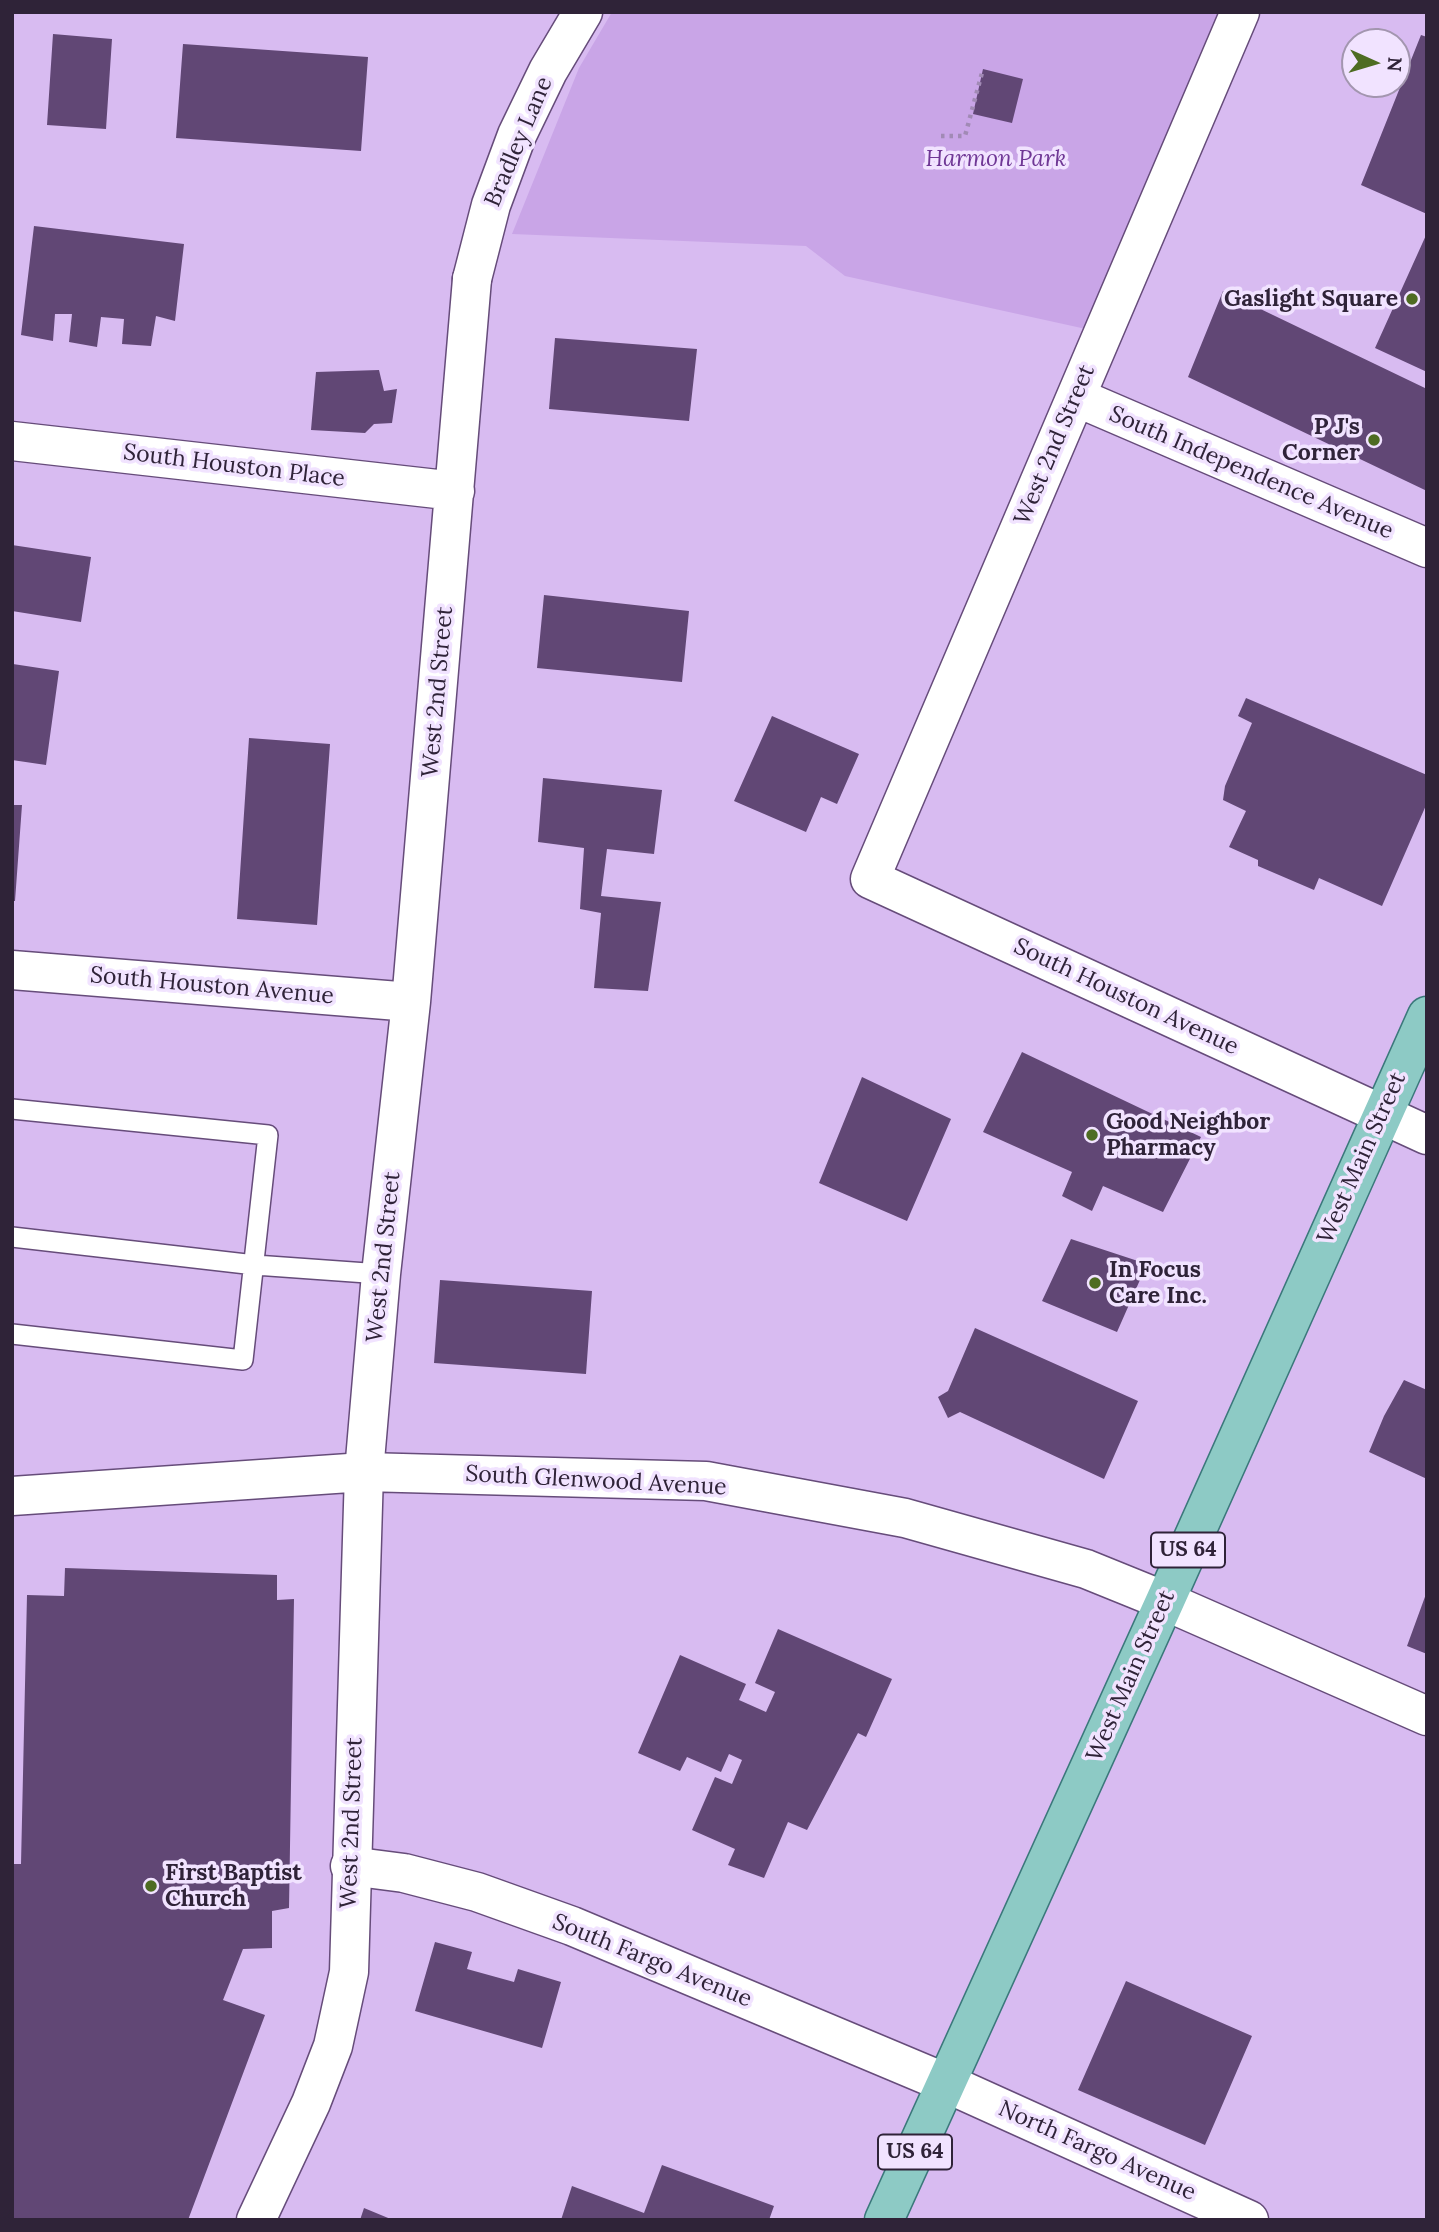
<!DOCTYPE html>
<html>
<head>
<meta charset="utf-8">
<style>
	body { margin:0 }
	#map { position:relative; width:1439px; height:2232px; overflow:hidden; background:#d8bbf1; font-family:Lora,serif }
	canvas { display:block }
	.frame { position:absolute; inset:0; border:14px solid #2f2338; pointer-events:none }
	.north { position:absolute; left:1341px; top:28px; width:70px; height:70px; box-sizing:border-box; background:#f1e3ff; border:2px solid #a396af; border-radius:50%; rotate:94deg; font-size:19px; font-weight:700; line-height:28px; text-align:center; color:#2f2338 }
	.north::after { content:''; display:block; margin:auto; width:24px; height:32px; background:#4e6c22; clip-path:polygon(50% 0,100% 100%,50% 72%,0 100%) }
</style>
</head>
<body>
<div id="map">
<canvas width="1439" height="2232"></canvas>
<div class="frame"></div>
<div class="north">N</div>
</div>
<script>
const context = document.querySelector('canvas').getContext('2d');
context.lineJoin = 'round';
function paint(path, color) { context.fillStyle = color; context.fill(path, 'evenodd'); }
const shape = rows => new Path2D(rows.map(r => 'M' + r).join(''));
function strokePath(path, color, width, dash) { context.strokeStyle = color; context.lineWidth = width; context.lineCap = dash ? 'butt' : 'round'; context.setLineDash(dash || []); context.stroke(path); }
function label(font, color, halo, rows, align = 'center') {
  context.font = font + ' Lora,serif'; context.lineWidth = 7; context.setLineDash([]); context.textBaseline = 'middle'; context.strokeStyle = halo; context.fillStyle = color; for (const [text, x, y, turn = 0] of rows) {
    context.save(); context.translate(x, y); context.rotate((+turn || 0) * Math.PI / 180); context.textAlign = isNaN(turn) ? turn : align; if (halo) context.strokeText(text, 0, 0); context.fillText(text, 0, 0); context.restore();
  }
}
const green = shape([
	[612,12,1221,12,1086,329,845,276,806,246,512,234,579,68]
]);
const building = shape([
	[53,34,112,39,106,129,47,125],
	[1421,35,1427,37,1427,214,1361,185],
	[183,44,368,57,361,151,176,138],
	[983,69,1023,79,1012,123,973,114],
	[34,226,184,244,175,321,156,316,151,346,122,344,124,319,101,317,97,347,69,342,72,314,55,314,53,341,21,335],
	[1427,233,1427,372,1375,348],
	[1223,291,1427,389,1427,491,1188,377],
	[555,338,697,349,689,421,549,409],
	[379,370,384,391,397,389,392,423,374,424,365,433,311,430,316,372],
	[12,545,91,557,81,622,12,611],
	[544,595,689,611,682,682,537,668],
	[13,664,59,671,46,765,12,760],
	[1246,698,1427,775,1427,803,1382,906,1319,878,1314,890,1258,866,1258,860,1229,847,1246,811,1223,800,1225,786,1252,723,1238,716],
	[772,716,859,754,837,804,821,797,806,832,734,801],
	[249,738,330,744,317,925,237,919],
	[543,778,662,790,654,854,607,849,601,896,661,902,648,991,594,988,601,913,580,909,584,848,538,842],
	[12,805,22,805,15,901,12,901],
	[1022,1052,1201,1137,1163,1212,1103,1186,1092,1211,1062,1196,1072,1172,983,1132],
	[862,1077,951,1119,907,1221,819,1183],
	[1071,1239,1147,1264,1117,1332,1042,1301],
	[440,1280,592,1291,586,1374,434,1363],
	[975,1328,1138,1401,1104,1479,960,1412,948,1418,938,1397,948,1391],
	[1404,1380,1427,1390,1427,1479,1369,1452,1384,1416],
	[65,1568,277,1575,277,1600,294,1599,289,1908,272,1911,272,1948,243,1949,223,2000,265,2015,188,2220,12,2220,12,1864,21,1864,27,1595,64,1596],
	[1426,1594,1427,1595,1427,1654,1407,1646],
	[778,1629,892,1679,866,1737,858,1733,807,1830,788,1822,764,1878,728,1865,735,1849,692,1830,715,1777,732,1784,742,1760,729,1754,721,1772,687,1757,680,1771,638,1753,680,1655,746,1684,739,1700,766,1712,775,1692,755,1683],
	[435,1942,472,1952,467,1969,514,1982,518,1969,561,1982,542,2048,415,2011],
	[1126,1981,1252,2036,1205,2145,1078,2090],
	[662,2165,774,2206,769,2220,561,2220,572,2186,644,2213],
	[364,2208,393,2220,360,2220]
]);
const path = shape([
	[941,136,965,136,983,69]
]);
const lane = shape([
	[12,1109,268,1135,243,1360,12,1334],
	[12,1237,255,1265,381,1274]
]);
const street = shape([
	[1240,12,870,879,1427,1135],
	[1076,397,1427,548],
	[12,441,455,491],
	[12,970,411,1002],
	[364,1472,381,1274,411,1002,472,279],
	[1165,1601,1427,1716],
	[350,1866,404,1873,477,1892,572,1926,946,2083,1249,2220]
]);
const secondary = shape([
	[472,279,491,205,517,135,548,71,583,12],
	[12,1496,364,1472,706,1481,905,1518,1086,1569,1165,1601],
	[256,2220,311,2103,333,2046,349,1972,364,1472]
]);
const primary = shape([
	[884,2220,1165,1601,1427,1016]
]);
const markers = [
	[1412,299,7,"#4e6c22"],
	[1374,440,7,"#4e6c22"],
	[1092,1135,7,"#4e6c22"],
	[1095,1283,7,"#4e6c22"],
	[151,1886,7,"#4e6c22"]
];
const shields = [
	[1188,1550,74],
	[915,2152,74]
];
const shieldNames = [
	["US 64",1188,1550],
	["US 64",915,2152]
];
const streetNames = [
	["Bradley Lane",519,142,-67],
	["West 2nd Street",1055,445,-67],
	["South Houston Place",234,466,7],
	["South Independence Avenue",1251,473,23],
	["West 2nd Street",438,692,-85],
	["South Houston Avenue",212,986,5],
	["South Houston Avenue",1126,997,25],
	["West Main Street",1362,1158,-66],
	["West 2nd Street",384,1257,-84],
	["South Glenwood Avenue",596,1481,3],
	["West Main Street",1131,1676,-66],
	["West 2nd Street",352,1823,-88],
	["South Fargo Avenue",652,1961,22],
	["North Fargo Avenue",1097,2151,24]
];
const parkNames = [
	["Harmon Park",996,159]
];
const poiNames = [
	["Gaslight Square",1398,299,"right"],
	["P J's",1360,427,"right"],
	["Corner",1360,453,"right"],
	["Good Neighbor",1106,1122],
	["Pharmacy",1106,1148],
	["In Focus",1109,1270],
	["Care Inc.",1109,1296],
	["First Baptist",165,1873],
	["Church",165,1899]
];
paint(green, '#c9a5e7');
paint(building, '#614775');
strokePath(lane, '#664c7a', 22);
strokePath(street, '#664c7a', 41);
strokePath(secondary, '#664c7a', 41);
strokePath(primary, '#3b787b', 41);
strokePath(path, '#a18ab5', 4.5, [3.5, 5]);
strokePath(lane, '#fff', 19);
strokePath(street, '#fff', 38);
strokePath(secondary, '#fff', 38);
strokePath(primary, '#8dcac5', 38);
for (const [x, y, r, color] of markers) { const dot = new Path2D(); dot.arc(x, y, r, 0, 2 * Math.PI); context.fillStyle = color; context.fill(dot); strokePath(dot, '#f1e3ff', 2.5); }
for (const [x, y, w] of shields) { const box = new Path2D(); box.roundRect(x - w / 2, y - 17.5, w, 35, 5); context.fillStyle = '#f1e3ff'; context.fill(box); strokePath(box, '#2f2338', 2); }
label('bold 21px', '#2f2338', null, shieldNames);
label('23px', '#2f2338', '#f1e3ff', streetNames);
label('italic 23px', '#6f3795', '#f1e3ff', parkNames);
label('bold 23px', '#2f2338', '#f1e3ff', poiNames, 'left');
</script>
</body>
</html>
